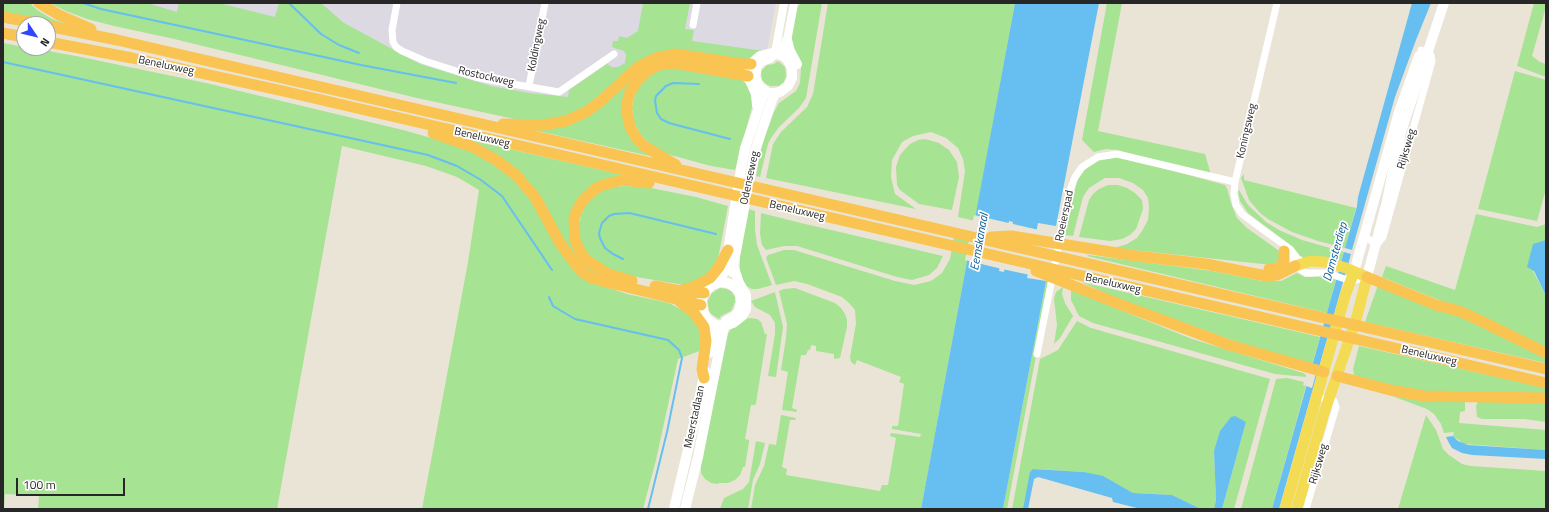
<!DOCTYPE html>
<html>
<head>
<meta charset="utf-8">
<style>
	body { margin:0 }
	#map { position:relative; width:1549px; height:512px; overflow:hidden; background:#eae4d7; font-family:"Titillium Web",sans-serif }
	canvas { display:block }
	.frame { position:absolute; inset:0; border:4px solid #272727; pointer-events:none }
	.north { position:absolute; left:16px; top:16px; width:40px; height:40px; box-sizing:border-box; background:#fff; border:1px solid #a9a9a9; border-radius:50%; rotate:125deg; font-size:11px; font-weight:700; line-height:16px; text-align:center; color:#272727 }
	.north::after { content:''; display:block; margin:auto; width:14px; height:18px; background:#3145fd; clip-path:polygon(50% 0,100% 100%,50% 72%,0 100%) }
	.scale { position:absolute; left:16px; top:478px; width:109px; height:18px; box-sizing:border-box; border:2px solid #272727; border-top:0; padding-left:5px; font-size:12px; line-height:14px; white-space:nowrap; color:#272727; -webkit-text-stroke:3px #fff; paint-order:stroke }
</style>
</head>
<body>
<div id="map">
<canvas width="1549" height="512"></canvas>
<div class="frame"></div>
<div class="north">N</div>
<div class="scale">100 m</div>
</div>
<script>
const context = document.querySelector('canvas').getContext('2d');
context.lineJoin = 'round';
function paint(path, color) { context.fillStyle = color; context.fill(path, 'evenodd'); }
const shape = rows => new Path2D(rows.map(r => 'M' + r).join(''));
function strokePath(path, color, width, dash) { context.strokeStyle = color; context.lineWidth = width; context.lineCap = dash ? 'butt' : 'round'; context.setLineDash(dash || []); context.stroke(path); }
function label(font, color, halo, rows, align = 'center') {
  context.font = font + ' "Titillium Web",sans-serif'; context.lineWidth = 3.5; context.setLineDash([]); context.textBaseline = 'middle'; context.strokeStyle = halo; context.fillStyle = color; for (const [text, x, y, turn = 0] of rows) {
    context.save(); context.translate(x, y); context.rotate((+turn || 0) * Math.PI / 180); context.textAlign = isNaN(turn) ? turn : align; if (halo) context.strokeText(text, 0, 0); context.fillText(text, 0, 0); context.restore();
  }
}
const industrial = shape([
	[119,3,776,3,767,51,548,117]
]);
const green = shape([
	[3,3,30,3,37,10,52,19,66,24,65,25,3,12],
	[50,3,147,3,177,12,179,3,219,3,275,17,279,3,321,3,344,23,420,64,491,86,529,93,568,97,569,90,607,64,612,67,618,67,625,63,626,55,624,51,612,47,613,41,618,41,619,36,627,38,638,31,643,3,690,3,685,29,694,30,692,41,764,51,747,60,694,52,614,83,587,105,575,113,550,120,519,120,417,98,170,38,114,26,87,19,66,11],
	[800,3,822,3,806,98,799,108,779,127,771,138,768,144,760,177,756,176,762,144,774,112,779,103,796,91,800,83,801,68,791,43,798,5,799,6],
	[828,3,1015,3,975,221,958,217,965,171,963,159,958,148,946,138,931,132,913,136,902,142,892,160,891,177,895,194,916,209,766,178,773,144,781,132,807,107,813,94],
	[1107,3,1122,3,1098,131,1205,154,1211,175,1117,150,1106,149,1094,152,1082,140],
	[1534,3,1546,3,1546,7,1532,56,1540,62,1546,64,1546,77,1517,66],
	[3,43,24,47,24,48,32,48,81,57,206,83,403,130,459,146,484,157,506,172,525,192,591,282,627,294,669,303,684,311,691,316,700,331,702,350,678,359,656,460,643,509,422,509,468,262,479,190,457,177,426,166,342,146,277,509,38,509,39,496,5,494,4,509,3,509],
	[778,61,785,67,786,76,784,82,779,86,770,86,766,84,762,80,761,71,767,65,774,64],
	[674,66,741,79,749,87,753,104,735,170,711,166,667,154,655,149,640,134,634,122,633,115,632,107,636,91,645,79,656,71],
	[1515,71,1546,80,1546,189,1537,221,1478,209],
	[638,73,626,121,659,158,533,130,558,127],
	[461,138,623,175,603,181,570,229,600,276,588,270,572,254,537,195],
	[925,139,939,143,949,150,957,162,959,177,952,210,919,204,900,190,897,185,896,167,900,155,910,144,918,140],
	[1118,156,1225,185,1227,188,1231,203,1237,218,1247,228,1278,250,1279,252,1279,261,1272,265,1114,248,1127,244,1137,238,1142,231,1148,220,1149,207,1148,198,1143,190,1133,183,1119,178,1105,178,1089,188,1083,197,1073,236,1065,235,1077,181,1084,171,1096,159],
	[1244,174,1244,180,1356,208,1345,248,1318,241,1292,232,1268,219,1260,213,1249,200,1241,178],
	[1108,185,1118,185,1127,188,1135,193,1142,200,1143,209,1136,229,1130,235,1122,239,1110,241,1079,237,1089,200,1093,194,1099,189],
	[623,186,646,187,696,197,728,206,717,264,706,278,684,285,619,274,604,270,589,257,582,247,579,236,579,226,581,215,587,203,597,193,610,188],
	[1239,190,1248,205,1266,222,1279,230,1302,240,1344,252,1341,263,1304,258,1298,255,1289,244,1248,213,1240,201,1238,192],
	[748,209,755,211,755,230,757,245,772,285,758,289,752,289,746,286,740,274,740,256],
	[761,213,801,223,943,256,937,268,929,275,912,280,897,277,797,246,784,246,766,250,762,245,760,234],
	[1476,214,1537,227,1546,224,1546,240,1540,243,1533,271,1546,296,1546,349,1471,313,1382,277,1386,266,1455,290],
	[955,231,972,235,921,509,751,509,755,485,764,466,769,444,776,445,781,415,796,418,795,420,790,420,782,467,787,469,786,475,880,491,882,485,888,485,896,438,890,436,891,433,920,437,921,434,892,429,892,426,898,426,904,384,899,382,901,377,857,360,855,365,851,362,850,357,856,324,855,310,850,304,842,297,807,284,794,281,776,285,766,258,768,255,784,250,794,250,895,281,914,285,931,281,942,273,950,259],
	[1088,255,1212,271,1262,281,1281,281,1297,273,1305,277,1313,277,1319,275,1333,277,1336,280,1327,313,1087,256],
	[1046,281,1050,282,1007,509,1003,509],
	[1081,282,1320,337,1312,365,1265,352,1118,299],
	[1378,285,1471,319,1546,355,1546,363,1365,322],
	[1063,287,1062,294,1065,303,1073,316,1060,338,1054,344,1057,325,1054,299,1056,292],
	[720,288,727,289,731,291,735,297,735,302,731,311,721,316,719,319,710,313,707,302,712,293],
	[795,288,835,303,841,308,845,314,847,320,847,327,840,358,834,359,834,354,816,351,816,346,811,345,810,350,808,350,806,355,801,355,792,408,797,410,797,412,782,410,788,372,781,370,786,338,787,324,779,291,784,289],
	[1071,290,1192,339,1303,373,1306,375,1306,377,1275,374,1093,323,1079,316,1071,300],
	[775,292,783,327,776,377,768,376,775,334,775,323,770,315,755,307,751,301],
	[751,318,757,319,761,322,765,334,767,334,756,403,755,405,751,405,745,439,749,440,749,442,745,467,743,467,740,475,735,480,728,483,719,483,718,484,711,483,705,479,701,473,701,464,728,334,731,329,745,319],
	[1077,321,1091,328,1270,379,1234,509,1222,509,1246,422,1214,451,1216,500,1214,509,1201,509,1172,495,1133,493,1120,486,1085,472,1034,469,1025,509,1012,509,1040,359,1058,350],
	[1359,346,1546,388,1546,396,1409,391,1354,375,1353,369],
	[1287,378,1304,382,1303,385,1306,386,1272,509,1241,509,1276,379],
	[1392,396,1417,400,1465,401,1465,411,1460,412,1459,423,1546,430,1546,450,1464,444,1453,436,1454,432,1444,433,1441,424,1434,414,1427,409],
	[1478,401,1546,403,1546,422,1524,419,1482,419,1477,417,1476,406],
	[1426,415,1436,430,1443,449,1449,455,1462,464,1471,466,1546,471,1546,509,1398,509],
	[756,441,765,443,760,464,753,480,748,509,720,509,724,498,743,489,749,482]
]);
const water = shape([
	[1015,3,1099,3,1056,226,1038,223,1027,278,1046,281,1003,509,921,509],
	[1009,221,1013,222,1004,272,999,271],
	[1412,3,1431,3,1416,40,1395,97,1352,250,1345,248,1357,206,1358,197],
	[1546,240,1546,296,1534,271,1527,267,1533,244],
	[1344,252,1351,254,1279,509,1272,509],
	[1235,416,1246,422,1222,509,1214,509,1216,500,1214,451,1220,431,1231,417],
	[1453,436,1458,441,1468,445,1546,450,1546,459,1472,455,1462,453,1452,448,1449,443,1446,437],
	[1033,469,1084,472,1103,476,1133,493,1172,495,1201,509,1141,509,1113,502,1112,498,1038,477,1034,479,1028,509,1023,509,1030,472]
]);
const pier = shape([
	[974,215,1039,230,1030,275,1002,269,1011,224,1002,269,965,260],
	[1312,365,1318,367,1312,388,1306,386]
]);
const stream = shape([
	[83,3,101,9,361,65,456,83],
	[289,3,321,34,339,45,359,53],
	[3,62,428,155,457,166,481,180,502,196,552,270],
	[699,84,673,83,666,86,656,96,655,101,657,113,661,119,669,123,730,139],
	[623,259,613,254,605,248,600,238,599,233,602,223,609,216,614,214,629,213,642,216,716,234],
	[549,297,553,306,575,319,668,340,679,350,682,358,667,432,648,509]
]);
const minor = shape([
	[397,3,392,30,393,42,396,47,402,51,425,61,475,77,495,81,559,92,614,54],
	[1277,3,1235,182,1234,194,1236,205,1242,214,1262,229,1290,249,1297,258,1304,263],
	[693,25,697,3],
	[529,86,545,3],
	[1365,236,1375,244,1379,242,1383,237,1432,61,1431,55,1427,52,1421,50],
	[1285,252,1295,266,1306,273,1327,273,1351,281,1367,277],
	[1037,354,1069,193,1075,177,1082,167,1098,157,1117,154,1235,182],
	[1306,509,1336,407,1334,401,1329,399,1316,398]
]);
const tertiary = shape([
	[775,53,784,3],
	[783,56,784,45,787,40,794,3]
]);
const secondary = shape([
	[787,40,790,51,797,64],
	[757,105,756,94,748,76,751,64,760,56,772,53,778,54,783,56,787,59,792,68,792,78,788,86,780,92,775,93,768,93,759,86,755,77,757,66,762,61,770,58,775,53],
	[732,272,755,151,771,103,775,93],
	[1354,272,1399,112,1419,56],
	[1367,277,1387,201,1401,132,1444,3],
	[721,282,728,250,741,169,745,148,762,98,762,89],
	[709,353,713,331,713,324],
	[674,509,694,424,705,371],
	[685,509,698,457,724,326,726,321,736,315,739,311,741,302,740,294,736,288,728,283,721,282,712,285,704,293,702,299,703,312,708,320,716,325,724,326,733,323,742,316,746,309,746,295,739,283,733,265]
]);
const primary = shape([
	[1295,266,1311,261,1325,262,1346,268,1367,277,1356,320,1323,416,1297,509],
	[1285,509,1345,296,1354,272]
]);
const trunk = shape([
	[39,3,59,15,91,29],
	[3,17,40,24],
	[48,26,117,40,1546,369],
	[3,33,24,37],
	[48,42,132,58,283,91,1546,383],
	[503,124,543,125,566,121,586,112,601,101,638,67,656,58,676,54,742,64,751,64],
	[433,133,473,147,496,160,516,175,535,197,560,243,570,257,581,271,592,278,606,282,701,305],
	[676,165,644,146,637,139,630,127,627,113,627,103,630,92,638,80,646,72,656,66,664,64,674,63,748,76],
	[991,237,1011,236,1136,256,1206,264,1266,276,1277,275,1295,266],
	[1269,269,1276,269,1282,265,1284,261,1284,251],
	[1036,271,1114,302,1229,345,1324,372],
	[1367,277,1436,305,1459,311,1479,320,1546,353],
	[632,281,608,274,586,260,580,251,575,240,574,218,578,208,584,199,595,189,603,185,623,180,649,183],
	[655,286,680,291,704,293],
	[682,290,693,287,710,278,719,267,728,250],
	[678,300,694,313,704,327,706,341,702,369,704,378],
	[1337,376,1390,390,1424,396,1546,398]
]);
const streetNames = [
	["Koldingweg",537,45,-79],
	["Beneluxweg",166,66,12],
	["Rostockweg",486,77,13],
	["Koningsweg",1247,131,-77],
	["Beneluxweg",482,138,13],
	["Rijksweg",1407,149,-74],
	["Odenseweg",750,178,-78],
	["Beneluxweg",797,211,13],
	["Roeierspad",1065,216,-78],
	["Beneluxweg",1113,284,13],
	["Beneluxweg",1429,356,13],
	["Meerstadlaan",695,417,-78],
	["Rijksweg",1319,464,-74]
];
const waterNames = [
	["Eemskanaal",980,242,-80],
	["Damsterdiep",1336,252,-74]
];
paint(industrial, '#dcd9e2');
paint(green, '#a6e392');
paint(water, '#66bff0');
paint(pier, '#eae4d7');
strokePath(stream, '#66bff0', 2);
strokePath(minor, '#fff', 7);
strokePath(tertiary, '#fff', 8);
strokePath(secondary, '#fff', 10);
strokePath(primary, '#f3dc54', 11);
strokePath(trunk, '#f9c451', 11);
label('11px', '#272727', '#fff', streetNames);
label('italic 12px', '#0a5a97', '#fff', waterNames);
</script>
</body>
</html>
